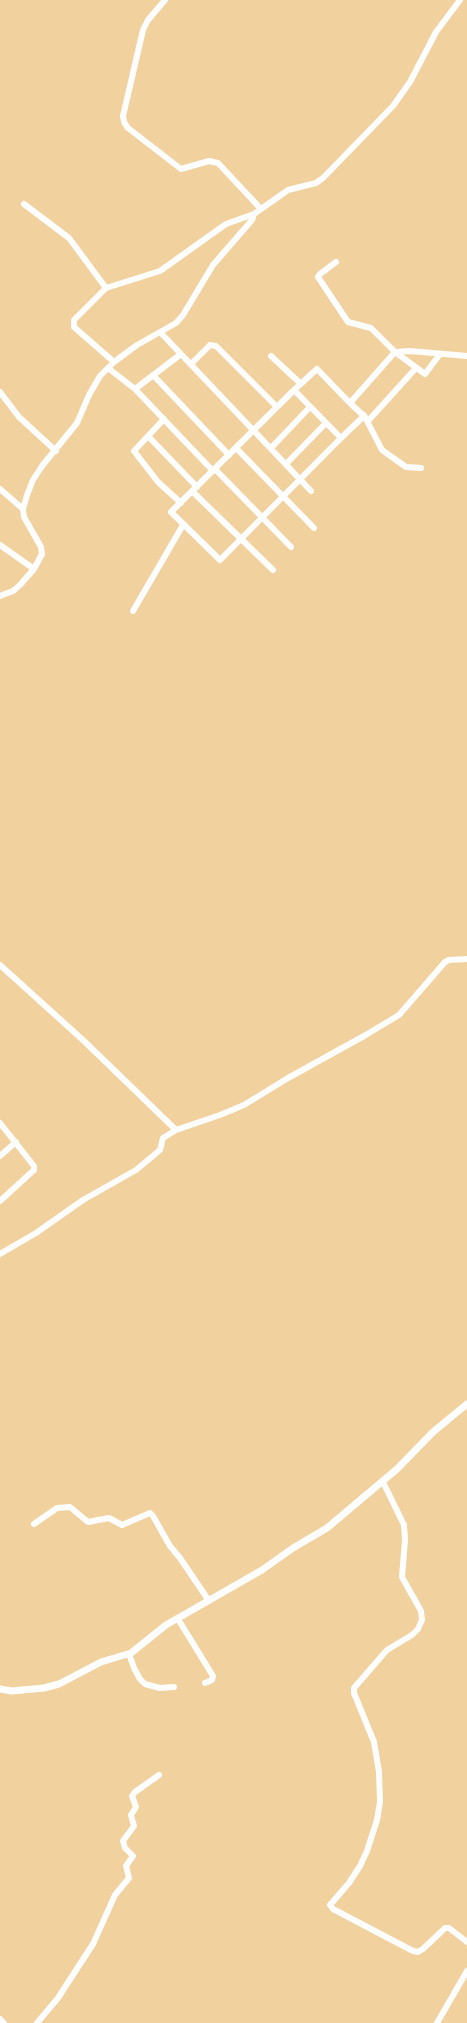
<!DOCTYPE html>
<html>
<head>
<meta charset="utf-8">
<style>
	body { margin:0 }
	canvas { display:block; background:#f1d19d }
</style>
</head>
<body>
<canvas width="467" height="2023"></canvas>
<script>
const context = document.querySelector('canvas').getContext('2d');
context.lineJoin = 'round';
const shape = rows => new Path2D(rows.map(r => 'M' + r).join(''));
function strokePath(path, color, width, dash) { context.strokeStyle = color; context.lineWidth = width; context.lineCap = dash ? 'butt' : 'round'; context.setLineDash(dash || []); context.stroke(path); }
const minor = shape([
	[165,0,148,20,143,30,123,116,124,122,128,128,181,169,209,161,218,163,261,209],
	[24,204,69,238,106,288],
	[336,262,320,274,318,277,348,322,371,328,395,352,425,374,440,354],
	[160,332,311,491],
	[271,356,301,384],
	[114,362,74,327,74,320,106,288,160,271,226,224,254,214],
	[191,364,210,345,216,346,277,407],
	[108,368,135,389,181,354],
	[153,375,229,455],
	[135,389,213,471],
	[294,390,317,369,350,403],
	[0,392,19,417,56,451],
	[364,415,382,450,406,467,421,468],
	[164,419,134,451,158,482,181,503],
	[368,421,416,368],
	[148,436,197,487],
	[341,438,220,560,171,512,294,390,341,438,364,416,350,403,395,352,410,351,467,356],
	[236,448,314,528],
	[271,448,310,407],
	[286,464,325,424],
	[215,469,291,547],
	[0,489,23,509],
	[192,491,273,570],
	[0,545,34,569],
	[0,596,13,591,20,585,34,569,42,554,41,547,24,517,23,509,27,495,33,480,42,466,77,423,89,395,100,376,114,362,137,345,176,323,183,315,213,265,252,220,254,214,288,190,316,183,323,178,393,106,410,82,436,32,460,0],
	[133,611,183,525],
	[0,965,84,1041,176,1130,220,1115,244,1105,288,1078,364,1036,399,1015,445,962,449,960,467,959],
	[0,1123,34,1166,34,1170,0,1201],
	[0,1156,16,1142],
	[0,1254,36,1233,83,1200,136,1170,160,1150,163,1138,176,1130],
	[383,1482,404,1525,405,1540,402,1577,421,1611,422,1620,418,1629,412,1635,387,1650,354,1688,354,1693,374,1742,379,1772,380,1802,377,1820,367,1851,360,1866,349,1883,330,1905,333,1909,413,1951,418,1952,423,1949,445,1928,449,1928,467,1942],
	[34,1524,57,1508,70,1507,88,1522,109,1518,122,1525,150,1513,153,1516,170,1546,180,1558,209,1601],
	[178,1619,213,1676,212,1680,205,1683],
	[129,1654,134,1668,140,1679,145,1684,160,1688,174,1687],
	[0,2019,4,2023],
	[37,2023,58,1998,93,1944,115,1895,129,1878,126,1866,133,1856,125,1848,123,1841,134,1826,131,1815,136,1807,132,1796,135,1792,159,1775],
	[437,2023,467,1971]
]);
const tertiary = shape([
	[0,1689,12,1691,44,1688,59,1684,101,1662,131,1653,166,1625,262,1570,293,1548,327,1528,397,1469,433,1432,467,1404]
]);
strokePath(minor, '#fff', 6);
strokePath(tertiary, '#fff', 7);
</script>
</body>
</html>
